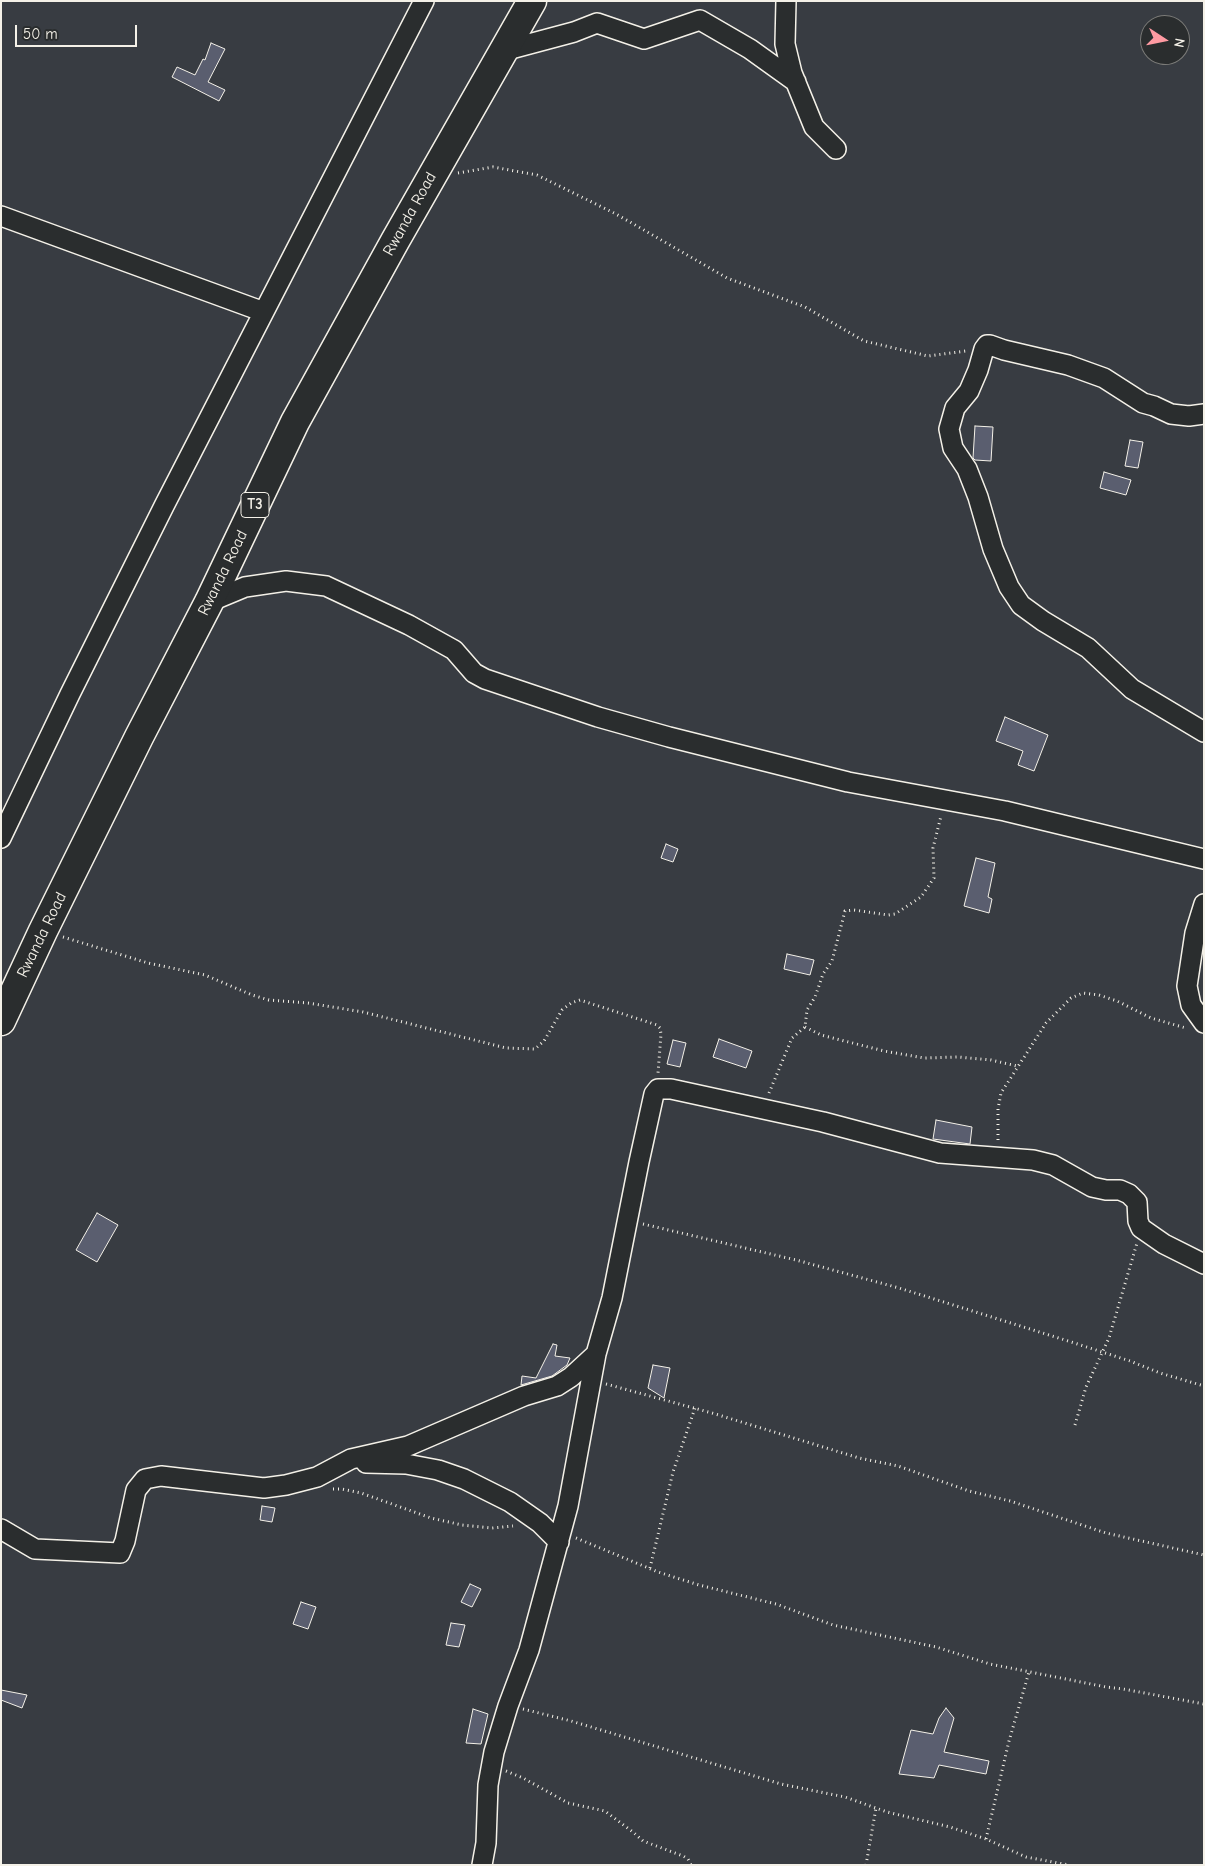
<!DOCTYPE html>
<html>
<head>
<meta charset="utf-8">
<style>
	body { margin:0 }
	#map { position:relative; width:1205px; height:1866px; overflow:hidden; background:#383c42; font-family:"Comic Neue",sans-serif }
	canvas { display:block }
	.frame { position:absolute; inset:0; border:2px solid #f4f1e8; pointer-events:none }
	.north { position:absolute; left:1140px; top:15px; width:50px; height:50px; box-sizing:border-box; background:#2a2d2e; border:1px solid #7b7b78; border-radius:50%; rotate:101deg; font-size:14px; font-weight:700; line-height:20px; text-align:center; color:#f4f1e8 }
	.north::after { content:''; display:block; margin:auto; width:18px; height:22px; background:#ff9aa2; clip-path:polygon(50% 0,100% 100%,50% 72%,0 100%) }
	.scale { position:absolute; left:15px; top:25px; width:122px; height:22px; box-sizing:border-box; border:2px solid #f4f1e8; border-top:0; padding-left:6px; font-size:15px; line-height:18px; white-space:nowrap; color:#f4f1e8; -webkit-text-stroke:4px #2a2d2e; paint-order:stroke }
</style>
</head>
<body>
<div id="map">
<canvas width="1205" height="1866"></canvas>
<div class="frame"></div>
<div class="north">N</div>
<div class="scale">50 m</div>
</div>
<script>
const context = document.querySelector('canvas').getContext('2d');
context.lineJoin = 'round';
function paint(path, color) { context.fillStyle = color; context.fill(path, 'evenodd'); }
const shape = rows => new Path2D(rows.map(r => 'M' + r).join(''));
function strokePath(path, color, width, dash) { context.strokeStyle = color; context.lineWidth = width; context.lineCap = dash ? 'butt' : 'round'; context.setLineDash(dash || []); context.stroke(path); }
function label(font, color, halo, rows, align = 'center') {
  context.font = font + ' "Comic Neue",sans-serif'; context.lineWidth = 4; context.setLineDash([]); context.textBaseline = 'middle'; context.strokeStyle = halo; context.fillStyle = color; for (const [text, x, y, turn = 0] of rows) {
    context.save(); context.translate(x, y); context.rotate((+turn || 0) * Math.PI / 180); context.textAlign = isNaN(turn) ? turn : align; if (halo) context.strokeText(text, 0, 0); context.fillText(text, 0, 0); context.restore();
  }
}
const building = shape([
	[211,43,225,49,208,82,225,90,219,101,172,77,177,67,195,75,203,59,205,60,211,43],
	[975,426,993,427,991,461,975,460,973,458,975,426],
	[1130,440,1143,442,1138,468,1125,466,1130,440],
	[1104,472,1131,480,1126,495,1100,488,1104,472],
	[1005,717,1048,735,1034,771,1018,765,1023,751,996,741,1005,717],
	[666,844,678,849,673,862,661,858,666,844],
	[976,858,995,863,988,897,992,899,989,913,964,906,976,858],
	[787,954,814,960,810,975,784,969,787,954],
	[719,1039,752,1051,746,1068,713,1057,719,1039],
	[673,1040,686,1043,680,1067,667,1064,673,1040],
	[936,1120,972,1127,970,1144,933,1139,936,1120],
	[97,1213,118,1225,97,1262,76,1250,97,1213],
	[553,1344,557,1345,555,1356,570,1358,567,1365,552,1376,521,1385,522,1376,536,1378,553,1344],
	[653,1365,670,1368,664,1398,648,1388,653,1365],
	[262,1506,275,1508,272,1522,260,1520,262,1506],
	[470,1584,481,1589,472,1607,461,1602,470,1584],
	[301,1602,316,1607,308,1629,293,1624,301,1602],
	[451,1623,465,1625,459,1647,446,1645,451,1623],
	[1,1690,27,1695,22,1708,1,1700,1,1690],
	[946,1708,954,1718,944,1752,989,1761,986,1774,939,1765,934,1778,899,1774,911,1730,933,1734,939,1718,946,1708],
	[473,1709,488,1714,481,1744,466,1743,473,1709]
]);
const path = shape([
	[458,173,493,167,537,175,616,214,727,278,805,307,864,341,928,356,966,351],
	[63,937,148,963,205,975,252,995,269,1000,308,1003,363,1012,506,1048,535,1049,544,1041,562,1010,571,1003,580,1000,657,1025,660,1028,661,1034,658,1073],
	[805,1027,821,1035,884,1051,924,1058,958,1057,991,1060,1017,1066],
	[769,1093,792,1038,805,1027,807,1010,815,997,823,974,832,961,845,911,854,910,888,915,895,914,921,897,934,878,933,848,941,816],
	[998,1140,998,1109,1001,1093,1046,1023,1071,998,1083,993,1099,995,1117,1001,1151,1018,1186,1028],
	[643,1224,796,1260,899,1288,1065,1340,1130,1361,1160,1373,1204,1386],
	[606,1384,712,1413,859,1458,898,1466,969,1491,1010,1501,1106,1533,1204,1555],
	[1075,1425,1086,1387,1109,1338,1137,1243],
	[333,1489,342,1489,361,1493,431,1518,462,1525,492,1528,513,1526],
	[576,1538,658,1572,699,1585,776,1604,833,1625,936,1647,990,1664,1106,1687,1123,1689,1204,1704],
	[650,1568,673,1472,695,1408],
	[523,1709,571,1721,781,1784,845,1797,887,1812,950,1827,986,1839,1026,1857,1069,1865],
	[506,1771,523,1778,568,1803,605,1811,633,1832,643,1841,683,1856,688,1859,691,1865],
	[986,1839,1009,1741,1029,1672],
	[866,1865,876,1808]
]);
const minor = shape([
	[786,1,785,44,792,73,814,127,836,149],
	[503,51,574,32,597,23,644,39,700,20,750,49,796,82],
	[1,216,264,312],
	[1204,414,1189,416,1171,414,1154,406,1143,403,1104,378,1068,365,1004,350,990,345,987,345,984,349,978,370,969,391,955,408,949,429,953,448,967,469,978,497,993,549,1009,587,1021,605,1043,621,1088,648,1132,689,1204,732],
	[209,602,245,587,286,581,326,586,409,625,454,650,474,673,485,679,598,717,669,737,848,782,1005,811,1204,859],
	[1,838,70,694,164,506,424,1],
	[1204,904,1195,933,1187,986,1191,1005,1204,1023],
	[366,1463,406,1464,438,1470,464,1479,510,1502,540,1523,559,1542],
	[1,1529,35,1549,120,1553,125,1541,136,1490,145,1479,161,1476,264,1488,286,1485,317,1477,351,1459,408,1446,524,1396,557,1386,571,1377,596,1354],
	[482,1865,486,1843,488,1785,494,1752,508,1706,529,1650,568,1506,596,1354,612,1298,639,1162,654,1094,658,1089,671,1089,823,1122,940,1153,1033,1160,1053,1165,1092,1187,1106,1190,1120,1190,1129,1194,1137,1202,1138,1221,1141,1228,1164,1244,1204,1264]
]);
const highway = shape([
	[1,1021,43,931,139,737,209,602,295,422,395,241,532,1]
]);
const shields = [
	[255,505,28]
];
const shieldNames = [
	["T3",255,505]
];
const streetNames = [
	["Rwanda Road",410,214,-61],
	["Rwanda Road",223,573,-64],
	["Rwanda Road",42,935,-64]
];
paint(building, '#5a5e6f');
strokePath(building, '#f4f1e8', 1);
strokePath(minor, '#f4f1e8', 22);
strokePath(highway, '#f4f1e8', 31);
strokePath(path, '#f4f1e8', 3, [1, 4]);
strokePath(minor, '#2a2d2e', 19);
strokePath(highway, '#2a2d2e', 28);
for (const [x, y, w] of shields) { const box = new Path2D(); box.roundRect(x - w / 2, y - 12.5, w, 25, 4); context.fillStyle = '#2a2d2e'; context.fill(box); strokePath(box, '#f4f1e8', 1); }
label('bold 15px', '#f4f1e8', null, shieldNames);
label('16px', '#f4f1e8', '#2a2d2e', streetNames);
</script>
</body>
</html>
